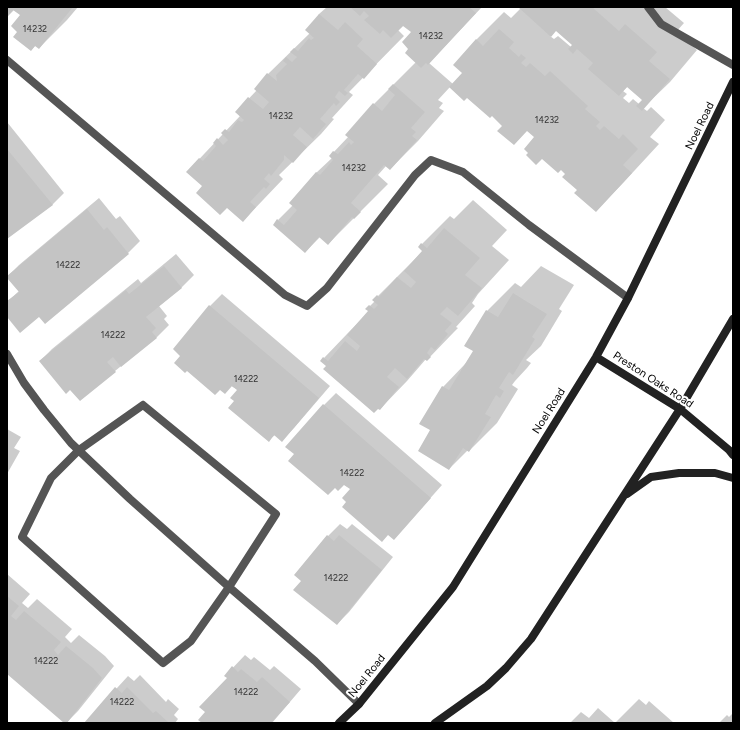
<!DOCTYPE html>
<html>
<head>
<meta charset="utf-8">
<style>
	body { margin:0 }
	#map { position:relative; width:740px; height:730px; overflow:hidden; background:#fff; font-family:Figtree,sans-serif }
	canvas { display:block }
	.frame { position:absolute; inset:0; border:8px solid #000; pointer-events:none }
</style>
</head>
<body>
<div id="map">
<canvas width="740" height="730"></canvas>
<div class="frame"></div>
</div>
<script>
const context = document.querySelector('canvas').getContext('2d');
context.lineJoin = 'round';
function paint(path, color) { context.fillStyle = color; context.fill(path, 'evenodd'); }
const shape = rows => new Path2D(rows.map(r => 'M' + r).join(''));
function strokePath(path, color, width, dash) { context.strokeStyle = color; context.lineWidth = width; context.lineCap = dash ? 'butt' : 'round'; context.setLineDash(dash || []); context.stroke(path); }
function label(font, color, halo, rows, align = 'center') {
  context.font = font + ' Figtree,sans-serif'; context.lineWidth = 4; context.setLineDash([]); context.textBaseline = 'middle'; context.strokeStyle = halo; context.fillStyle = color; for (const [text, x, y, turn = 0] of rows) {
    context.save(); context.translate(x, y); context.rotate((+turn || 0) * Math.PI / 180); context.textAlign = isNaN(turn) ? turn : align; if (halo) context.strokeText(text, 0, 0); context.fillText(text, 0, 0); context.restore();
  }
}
const shadow = shape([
	[7,7,78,7,67,20,39,48,36,45,31,50,19,32,21,15,14,10,7,17],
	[327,7,482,7,429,63,453,84,463,73,476,40,504,12,511,18,521,8,519,7,665,7,684,23,676,32,697,50,670,82,643,108,647,111,651,107,665,120,650,137,659,144,623,183,596,211,566,173,536,137,528,130,504,126,492,115,467,97,450,87,438,100,443,103,439,108,444,111,418,141,390,169,386,166,378,175,388,184,328,244,320,237,305,252,278,220,293,205,316,173,332,158,330,156,349,136,374,104,416,62,410,48,412,32,404,25,398,30,404,36,349,92,353,95,332,118,334,119,321,134,279,175,283,179,243,221,187,172,240,116,236,112,257,90,268,74,310,33,319,14],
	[556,30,573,45,571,47,558,36,554,39,550,36],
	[628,86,643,100,639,104,633,99,629,103,623,98,627,94,623,91],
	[7,122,64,193,52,205,7,238],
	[99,198,116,219,120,216,140,241,128,253,40,316,7,316,7,302,19,291,7,277,19,265],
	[473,200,507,230,492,246,509,260,478,294,472,303,475,306,456,327,458,328,454,332,427,360,426,359,407,381,380,409,327,366,324,358,369,311,367,309,375,301,374,300,423,251,419,247,450,216,454,219],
	[176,254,194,275,181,288,159,306,167,316,164,319,169,325,157,337,115,371,70,388,40,361,52,349,138,279,141,283],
	[541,266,574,285,559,309,562,311,541,346,526,360,531,363,527,368,515,381,512,385,518,389,497,423,469,451,468,450,449,469,431,430,443,387,466,363,474,351,487,311,515,283,521,287],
	[222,294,330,386,294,428,282,440,275,435,269,440,235,401,238,390,181,356,210,306],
	[336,393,442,485,394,539,348,502,351,489,295,454,324,405],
	[7,429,21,437,14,448,20,451,7,474],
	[340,524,347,529,352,524,393,557,349,612,337,624,302,581,296,575,328,536],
	[7,574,30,594,22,603,28,608,37,599,72,629,65,637,71,643,79,635,105,656,114,666,78,711,66,723,7,673],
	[245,655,251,660,254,657,270,670,274,666,301,689,272,723,204,723,229,678,225,676],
	[140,675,166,702,168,699,179,709,174,715,178,719,175,723,85,723,128,676,134,681],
	[639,699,646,705,649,701,674,723,615,723],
	[598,708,615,723,570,723,581,712,589,718],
	[733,713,733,723,719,723,727,715,729,717]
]);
const building = shape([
	[7,7,73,7,39,49,35,46,31,51,13,37,17,32,11,26,20,15,13,10,7,17],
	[350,7,469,7,476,13,428,65,426,63,421,68,405,53,408,49,402,42,411,32,403,26,391,38,383,30,380,34,364,20,369,16,364,11,360,16],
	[518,7,592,7,619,31,625,24,657,52,649,61,670,79,642,111,636,106,642,100,627,87,619,96,588,69,593,63,577,49,573,54,568,49,572,45,556,31,551,37],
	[319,14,338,30,345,22,363,39,357,46,377,64,364,79,358,74,344,90,348,93,345,96,339,91,335,97,340,102,336,106,334,103,320,119,326,124,313,139,300,127,293,135,307,147,293,163,284,155,284,160,271,176,269,173,264,179,270,184,266,189,264,187,250,202,256,207,243,222,227,208,220,215,196,193,202,186,186,172,199,158,203,161,216,146,213,143,217,138,223,145,228,140,221,133,225,129,229,132,238,120,242,122,244,120,235,112,248,97,263,109,269,102,254,89,267,73,277,81,276,75,287,64,283,61,286,57,292,62,297,57,290,52,294,48,298,51,309,38,311,40,314,38,305,30],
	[499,29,514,42,509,48,519,57,521,54,526,58,521,63,526,67,530,63,545,76,550,71,588,106,585,109,600,122,596,126,600,130,604,126,619,139,623,134,638,149,623,165,632,173,596,212,574,193,577,190,562,177,565,174,561,170,558,173,542,159,536,165,526,155,528,153,524,149,534,137,527,131,514,145,497,131,502,126,492,116,490,118,467,98,464,101,449,87,462,73,453,65,476,39,483,46],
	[393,84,425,112,411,128,416,132,412,136,417,140,390,170,384,165,351,203,361,212,354,219,352,217,328,245,319,237,305,253,273,225,277,219,284,225,297,210,289,203,316,172,320,175,333,160,329,156,333,151,338,154,349,142,351,145,354,142,345,135,373,103,382,111,395,95,388,89],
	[7,149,53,205,7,239],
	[87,209,104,230,107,227,129,254,45,324,39,317,20,333,7,317,7,301,19,292,7,278,7,276],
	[444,228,480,258,465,275,482,288,458,316,447,307,440,314,452,323,445,331,448,334,435,350,431,347,427,353,431,357,427,361,424,359,407,379,395,368,387,377,399,387,380,410,378,409,374,413,323,369,326,366,320,361,323,357,328,361,345,341,357,351,360,346,347,335,368,311,365,309,369,305,374,309,378,305,372,300,377,295,379,297,397,277,411,288,416,282,404,271,422,251,418,247,421,243,427,248],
	[164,266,182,288,146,317,156,328,152,332,157,338,121,367,113,357,107,362,116,372,80,401,70,390,66,394,39,361,126,290,129,294],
	[513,293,547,314,532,337,535,339,513,375,509,372,499,388,504,391,500,398,496,395,485,414,491,417,469,452,463,448,449,470,418,451,430,430,419,424,442,386,449,390,473,351,464,346,486,310,498,317],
	[209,305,319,398,282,442,274,435,269,442,228,408,234,401,230,398,237,390,232,386,225,394,220,390,215,395,187,371,185,373,174,363,180,356,173,349],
	[323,404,431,498,394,540,388,535,382,542,342,507,346,502,342,498,350,489,344,485,338,491,335,488,328,495,288,461,294,454,285,447],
	[327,535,334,541,339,535,382,570,337,625,293,590,301,581,294,575],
	[7,596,19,606,11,616,16,620,24,611,61,642,54,650,58,655,66,646,93,668,102,678,67,723,64,723,7,674],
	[232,666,238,672,241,669,257,682,262,677,290,702,271,723,202,723,198,720,205,712,199,707,227,678,224,676],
	[115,687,122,693,127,687,153,713,156,711,168,722,167,723,84,723]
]);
const lane = shape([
	[648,7,661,24,733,65],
	[7,60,285,295,307,306,327,288,415,175,431,160,463,172,529,225,628,298],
	[7,354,24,383,44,410,71,443,130,499,229,587,315,661,359,704],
	[143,405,276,514,229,587,191,641,163,663,22,537,51,478,79,450,143,405]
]);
const secondary = shape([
	[596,357,680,409,729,450,733,455],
	[627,494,651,477,679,473,715,473,733,478],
	[339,723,359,704,453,587,596,357,628,298,733,82],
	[435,723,487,686,506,668,531,639,680,409,733,319]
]);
const numberNames = [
	["14232",35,29],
	["14232",431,36],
	["14232",281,116],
	["14232",547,120],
	["14232",354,168],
	["14222",68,265],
	["14222",113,335],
	["14222",246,379],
	["14222",352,473],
	["14222",336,578],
	["14222",46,661],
	["14222",246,692],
	["14222",122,702]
];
const streetNames = [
	["Noel Road",700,126,-64],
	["Preston Oaks Road",653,380,33],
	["Noel Road",549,411,-58],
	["Noel Road",367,676,-51]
];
paint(shadow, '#0003');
paint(building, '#c4c4c4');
strokePath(lane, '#555', 8);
strokePath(secondary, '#222', 8);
label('9px', '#313131', null, numberNames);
label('11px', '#000', '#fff', streetNames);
</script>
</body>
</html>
